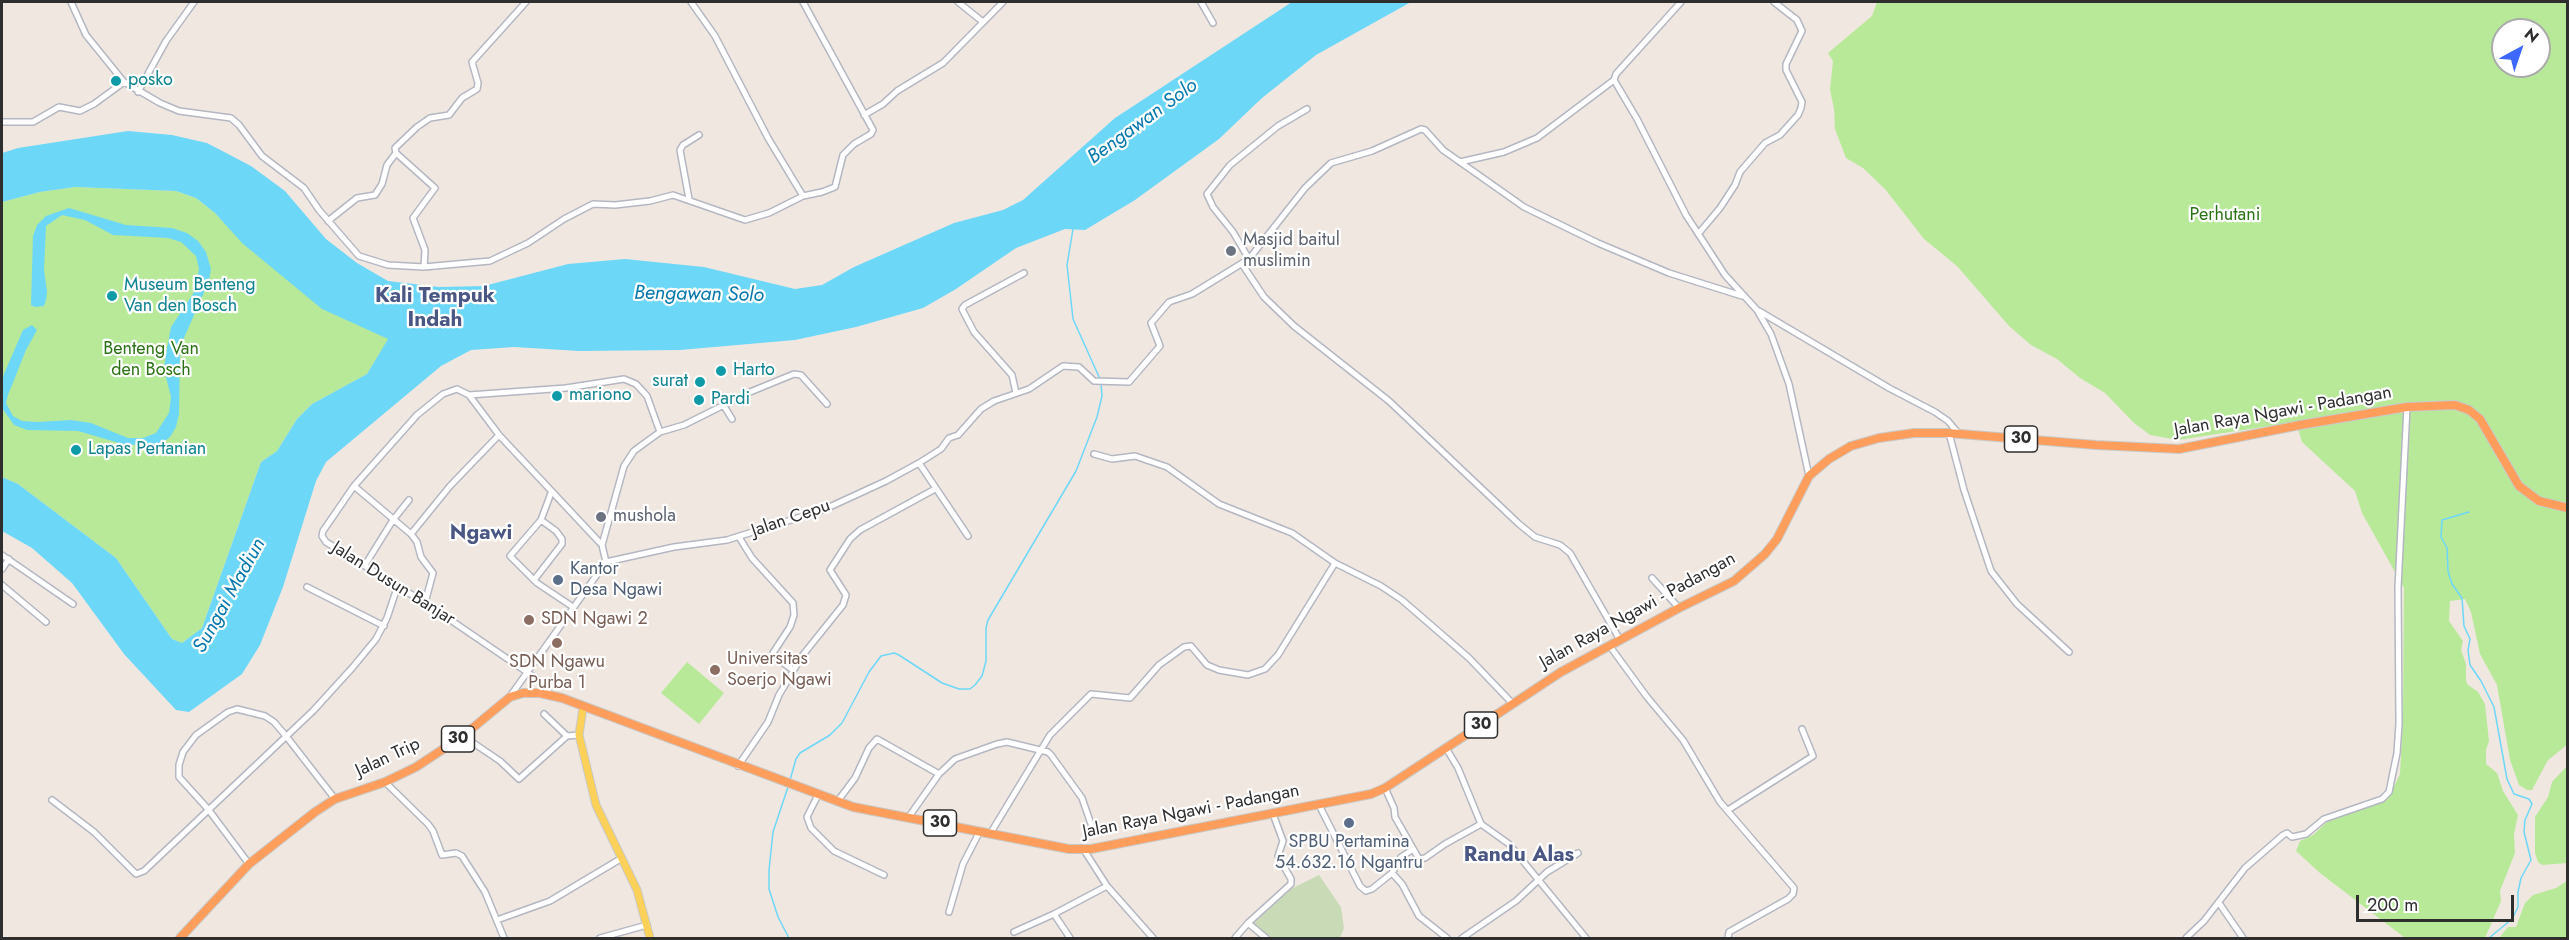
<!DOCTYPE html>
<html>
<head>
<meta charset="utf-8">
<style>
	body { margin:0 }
	#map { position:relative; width:2569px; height:940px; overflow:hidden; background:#f0e8e0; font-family:Jost,sans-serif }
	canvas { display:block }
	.frame { position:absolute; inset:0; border:3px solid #2e2e2e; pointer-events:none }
	.north { position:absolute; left:2491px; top:18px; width:60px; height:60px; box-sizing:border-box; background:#fff; border:2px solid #ababab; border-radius:50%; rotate:40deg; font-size:16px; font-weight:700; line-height:24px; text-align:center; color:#2e2e2e }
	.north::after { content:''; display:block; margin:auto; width:21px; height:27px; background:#3e67ff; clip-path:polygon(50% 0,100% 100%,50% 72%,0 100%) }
	.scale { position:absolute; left:2356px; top:895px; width:158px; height:27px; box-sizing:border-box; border:3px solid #2e2e2e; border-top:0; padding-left:8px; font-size:18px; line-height:21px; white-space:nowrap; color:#2e2e2e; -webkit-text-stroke:4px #fff; paint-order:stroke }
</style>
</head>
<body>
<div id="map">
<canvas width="2569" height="940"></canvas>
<div class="frame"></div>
<div class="north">N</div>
<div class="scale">200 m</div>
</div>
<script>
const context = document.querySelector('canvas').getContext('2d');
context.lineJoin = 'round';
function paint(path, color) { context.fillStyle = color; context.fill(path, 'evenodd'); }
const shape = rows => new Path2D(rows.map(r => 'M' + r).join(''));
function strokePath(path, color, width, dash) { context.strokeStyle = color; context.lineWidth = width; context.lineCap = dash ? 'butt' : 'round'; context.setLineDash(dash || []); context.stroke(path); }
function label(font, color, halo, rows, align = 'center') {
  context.font = font + ' Jost,sans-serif'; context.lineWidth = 4.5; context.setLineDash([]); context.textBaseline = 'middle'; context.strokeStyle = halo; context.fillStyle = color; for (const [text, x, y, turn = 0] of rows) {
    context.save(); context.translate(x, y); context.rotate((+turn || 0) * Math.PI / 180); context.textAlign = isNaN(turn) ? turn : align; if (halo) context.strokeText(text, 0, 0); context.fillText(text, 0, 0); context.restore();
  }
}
const green = shape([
	[1877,2,2567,2,2567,745,2548,760,2532,790,2527,790,2519,785,2510,760,2497,685,2480,654,2471,612,2465,599,2450,601,2449,621,2463,641,2461,650,2466,664,2466,679,2467,684,2478,692,2485,704,2489,741,2486,750,2486,764,2497,773,2503,791,2518,815,2514,834,2515,853,2500,891,2501,901,2485,938,2405,938,2320,873,2296,851,2300,841,2313,835,2327,822,2388,799,2400,774,2403,715,2404,588,2362,513,2355,491,2302,442,2296,422,2178,440,2150,435,2133,422,2105,393,2080,378,2057,359,2031,345,2009,326,1957,266,1924,239,1885,189,1863,168,1846,158,1835,129,1834,109,1830,90,1833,61,1828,53,1872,16],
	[2503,30,2539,30,2539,66,2503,66],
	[75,187,176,191,196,198,215,213,243,243,389,339,367,374,312,404,297,419,277,451,261,462,202,628,182,643,172,639,116,558,18,484,2,477,2,202,40,192],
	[687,662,724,693,699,724,661,693],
	[2567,766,2567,863,2542,865,2538,862,2535,853,2535,817,2548,797,2552,782],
	[2567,881,2567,938,2499,938,2508,927,2516,927,2525,903,2533,895,2556,888]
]);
const cemetery = shape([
	[1319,875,1341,907,1344,928,1340,938,1270,938,1252,924,1291,889]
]);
const water = shape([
	[1292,2,1411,2,1316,55,1262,98,1219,139,1135,200,1085,230,1065,229,1016,248,956,289,923,308,856,327,795,340,680,350,579,351,514,347,471,350,441,366,326,462,316,481,283,587,260,645,242,674,189,712,176,710,124,654,72,583,32,548,2,531,2,477,18,484,116,558,172,639,182,643,202,628,261,462,277,451,297,419,312,404,367,374,388,339,322,309,242,243,215,213,196,198,176,191,75,187,40,192,2,202,2,153,18,148,128,131,172,135,207,143,251,166,285,191,326,239,357,263,388,281,439,287,484,286,568,264,625,259,704,267,795,289,822,285,854,267,954,223,1003,210,1023,200,1115,118],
	[69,208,126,225,172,228,187,233,198,241,206,252,211,269,209,281,180,347,179,414,176,427,170,437,161,444,126,445,78,431,27,430,14,425,2,408,2,383,4,374,23,330,32,325,37,330,26,350,8,395,6,403,13,416,22,421,38,422,71,420,91,423,128,438,143,438,156,433,169,413,171,397,164,369,166,354,171,327,193,294,197,281,199,269,196,256,181,242,168,238,113,235,85,220,62,215,46,226,44,270,47,291,46,300,44,306,35,307,31,305,33,236,37,225,46,216]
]);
const stream = shape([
	[1073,229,1067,265,1073,319,1100,379],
	[2469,512,2442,520,2441,537,2447,548,2448,571,2452,584,2462,598,2464,626,2470,639,2468,650,2470,665,2481,681,2494,707,2507,779,2514,794,2529,799,2532,804,2525,820,2524,832,2531,860,2521,878,2518,892,2518,907,2512,919,2489,938],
	[790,780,796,759,800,753,830,735,842,723,869,672,881,656,894,653,899,655,942,683,959,689,970,689,975,685,982,676,986,661,986,628,988,620,1076,471,1097,417,1102,396,1101,383],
	[788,787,773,832,769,870,769,889,778,917,789,938]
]);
const minor = shape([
	[71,2,86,35,124,82,160,103,179,111,231,118,239,125,262,156,304,188,319,210,359,256,388,265,424,267,490,261,528,243,564,219,593,204,615,205,650,201,673,195,745,220,769,213,803,196,822,192,835,187,843,155,854,144,871,134,873,130,803,2],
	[691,2,715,36,768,138,803,196],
	[958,2,983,22],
	[1201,2,1213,23],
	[1614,80,1637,119,1686,215,1725,275,1757,310,1771,334,1789,384,1809,476],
	[138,92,166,41,194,2],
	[864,115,883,104,897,91,943,63,1003,2],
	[2,122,33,122,59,107,80,111,94,104,124,82],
	[1460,162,1504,152,1537,138,1614,80,1616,74,1681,2],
	[689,199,680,150,683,145,699,135],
	[328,221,357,198,375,195,382,184,387,165,396,153],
	[1699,233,1720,208,1735,185,1740,172,1765,143,1780,135,1798,115,1801,108,1802,102,1786,70,1786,64,1802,31,1797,20,1774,2],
	[1249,259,1233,232,1213,207,1207,194,1230,165,1278,126,1307,109],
	[1242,264,1264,297,1294,326,1389,401,1519,524,1535,537,1560,545,1570,553,1620,640],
	[424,267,425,250,413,218,435,188,396,153,395,148,417,127,430,118,449,115,462,98,477,89,478,83,472,62,526,2],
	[1759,311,1889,388,1935,412,1948,421,1959,434],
	[1016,393,1012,375,974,332,962,309,965,305,1024,273],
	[469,395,566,388,624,379,636,384,647,396,660,432],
	[724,406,732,419],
	[1949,433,1964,490,1991,571,2017,604,2069,652],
	[1094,454,1112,459,1135,456,1167,467,1219,504,1292,533,1335,563,1381,586,1402,600,1469,658,1513,704],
	[919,463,968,536],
	[354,486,411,534,417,542,421,557,433,573,425,603],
	[551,493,541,520,510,556,537,583,573,607],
	[411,534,450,486,499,435],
	[739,537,752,558,793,603,794,615,790,627,773,653,775,657,793,670],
	[2,555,73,604],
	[606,562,602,545,624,466,634,451,642,445,660,432,684,425,750,392,794,374,801,375,827,404],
	[365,565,393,520,409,500],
	[2,569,9,559],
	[1652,578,1679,608],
	[534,580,562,544,562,539,556,531,541,520],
	[2,585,46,622],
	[307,587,384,626],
	[1609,645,1647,697,1683,740,1720,802,1794,888,1793,894,1788,899,1729,932,1728,938],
	[511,695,606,562,674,547,727,540,823,510,886,481,919,463,941,449,949,438,958,435,981,409,994,401,1029,389,1063,366,1079,367,1094,381,1129,382,1160,346,1151,323,1169,302,1192,294,1249,259,1305,188,1331,163,1372,151,1421,129,1425,130,1443,150,1524,207,1598,243,1669,273,1742,296],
	[551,695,540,681,430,606,326,542,322,536,323,531,354,486,417,415,443,394,457,389,469,395,499,435,602,545],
	[544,714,567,736],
	[463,736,500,761,519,779,567,736,579,735],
	[1446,748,1458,768,1481,824,1509,844,1586,938],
	[738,766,768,722,779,695,802,656,843,605,846,595,830,570,850,539,860,530,935,489],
	[385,782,428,824,433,831,442,855,456,853,462,856,485,892,504,938],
	[1385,788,1394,808,1395,817,1419,859,1425,858,1445,844,1481,824],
	[818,795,807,817,811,828,834,851,884,875],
	[52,800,94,832,136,874,144,871,313,711,353,667,376,639,387,618,397,588],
	[837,802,855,778,869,748,877,739,939,774,955,759,997,744,1007,742,1048,752,1051,755,1082,798,1092,827],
	[1319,805,1360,886,1366,891,1372,889,1392,873,1401,857,1412,850],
	[1728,810,1813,756,1802,729],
	[908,818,939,774],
	[990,834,1050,735,1091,694,1130,698,1159,665,1184,647,1191,646,1207,665,1219,670,1248,675,1265,669,1278,655,1335,563],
	[1084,850,1107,886,1153,938],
	[249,864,208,809,179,777,179,765,183,752,196,735,228,712,237,709,265,716,274,722,286,736,335,799],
	[1392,873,1402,884,1419,916,1447,938],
	[2219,903,2243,938],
	[949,912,963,864,980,831],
	[1054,914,1070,938],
	[497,920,550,901,622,858],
	[1248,923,1266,938],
	[1014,932,1054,914,1107,886],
	[600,938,647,925],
	[1235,938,1248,923,1291,884,1291,879,1278,856,1283,841,1273,814],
	[1462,938,1516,901,1547,872,1578,853],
	[2186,938,2204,921,2245,868,2283,835,2287,833,2292,837,2306,834,2324,819,2382,799,2389,792,2397,753,2399,724,2398,587,2407,407]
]);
const major = shape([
	[583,708,579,735,596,805,637,890,650,938]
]);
const highway = shape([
	[180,938,249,864,315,812,335,799,385,782,416,767,463,736,510,697,523,693,540,693,562,698,853,807,1069,849,1091,849,1371,794,1385,788,1446,748,1561,672,1679,608,1734,581,1765,554,1777,539,1809,476,1829,459,1851,446,1879,438,1914,433,1948,433,2096,445,2179,449,2300,425,2407,407,2455,405,2469,410,2480,419,2519,486,2539,501,2568,508]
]);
const markers = [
	[116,81,6,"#0f9aa8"],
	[1231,251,6,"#6b7280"],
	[112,296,6,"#0f9aa8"],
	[721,371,6,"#0f9aa8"],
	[700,382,6,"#0f9aa8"],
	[557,396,6,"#0f9aa8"],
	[699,400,6,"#0f9aa8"],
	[76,450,6,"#0f9aa8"],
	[601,517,6,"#6b7280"],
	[558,580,6,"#5c6f8a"],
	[529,620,6,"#8d6e63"],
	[557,643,6,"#8d6e63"],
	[715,670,6,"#8d6e63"],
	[1349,823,6,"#5c6f8a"]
];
const shields = [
	[2021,439,33],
	[1481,725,33],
	[458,739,33],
	[940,823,33]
];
const shieldNames = [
	["30",2021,439],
	["30",1481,725],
	["30",458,739],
	["30",940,823]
];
const cultureNames = [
	["posko",128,81],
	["Museum Benteng",124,286],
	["Van den Bosch",124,307],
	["Harto",733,371],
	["surat",688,382,"right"],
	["mariono",569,396],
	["Pardi",711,400],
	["Lapas Pertanian",88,450]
];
const parkNames = [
	["Perhutani",2225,216],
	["Benteng Van",151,350],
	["den Bosch",151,371]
];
const worshipNames = [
	["Masjid baitul",1243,241],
	["muslimin",1243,262],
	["mushola",613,517]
];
const streetNames = [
	["Jalan Raya Ngawi - Padangan",2283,412,-10],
	["Jalan Cepu",791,519,-19],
	["Jalan Dusun Banjar",393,584,32],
	["Jalan Raya Ngawi - Padangan",1638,611,-29],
	["Jalan Trip",388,758,-25],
	["Jalan Raya Ngawi - Padangan",1191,812,-11]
];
const serviceNames = [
	["Kantor",570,570],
	["Desa Ngawi",570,591],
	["SPBU Pertamina",1349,843,"center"],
	["54.632.16 Ngantru",1349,864,"center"]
];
const educationNames = [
	["SDN Ngawi 2",541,620],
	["Universitas",727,660],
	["Soerjo Ngawi",727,681],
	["SDN Ngawu",557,663,"center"],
	["Purba 1",557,684,"center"]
];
const waterNames = [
	["Bengawan Solo",1143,122,-36],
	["Bengawan Solo",699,295,1],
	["Sungai Madiun",230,596,-61]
];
const quarterNames = [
	["Kali Tempuk",435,297],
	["Indah",435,321],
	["Ngawi",481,534],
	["Randu Alas",1519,856]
];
paint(green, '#b7e999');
paint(cemetery, '#c9dbb6');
paint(water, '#6dd7f8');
strokePath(stream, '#6dd7f8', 1.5);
strokePath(minor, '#b4b7c2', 8);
strokePath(major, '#c9c9c9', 9);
strokePath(highway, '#c9c9c9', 10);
strokePath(minor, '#fff', 5);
strokePath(major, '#fbd15a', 7);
strokePath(highway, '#ff9e5c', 8);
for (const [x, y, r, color] of markers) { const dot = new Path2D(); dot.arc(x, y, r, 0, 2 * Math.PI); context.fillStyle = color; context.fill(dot); strokePath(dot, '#fff', 2); }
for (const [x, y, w] of shields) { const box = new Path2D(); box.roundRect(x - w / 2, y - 13, w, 26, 4.5); context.fillStyle = '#fff'; context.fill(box); strokePath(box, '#2e2e2e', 1.5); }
label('bold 16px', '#2e2e2e', null, shieldNames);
label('18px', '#0d838f', '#fff', cultureNames, 'left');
label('18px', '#2c7316', '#fff', parkNames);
label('18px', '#5b616d', '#fff', worshipNames, 'left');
label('18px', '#2e2e2e', '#fff', streetNames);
label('18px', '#4e5e75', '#fff', serviceNames, 'left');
label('18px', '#785e54', '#fff', educationNames, 'left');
label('italic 20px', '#0477ac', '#fff', waterNames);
label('bold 21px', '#4a5683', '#fff', quarterNames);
</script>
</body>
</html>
